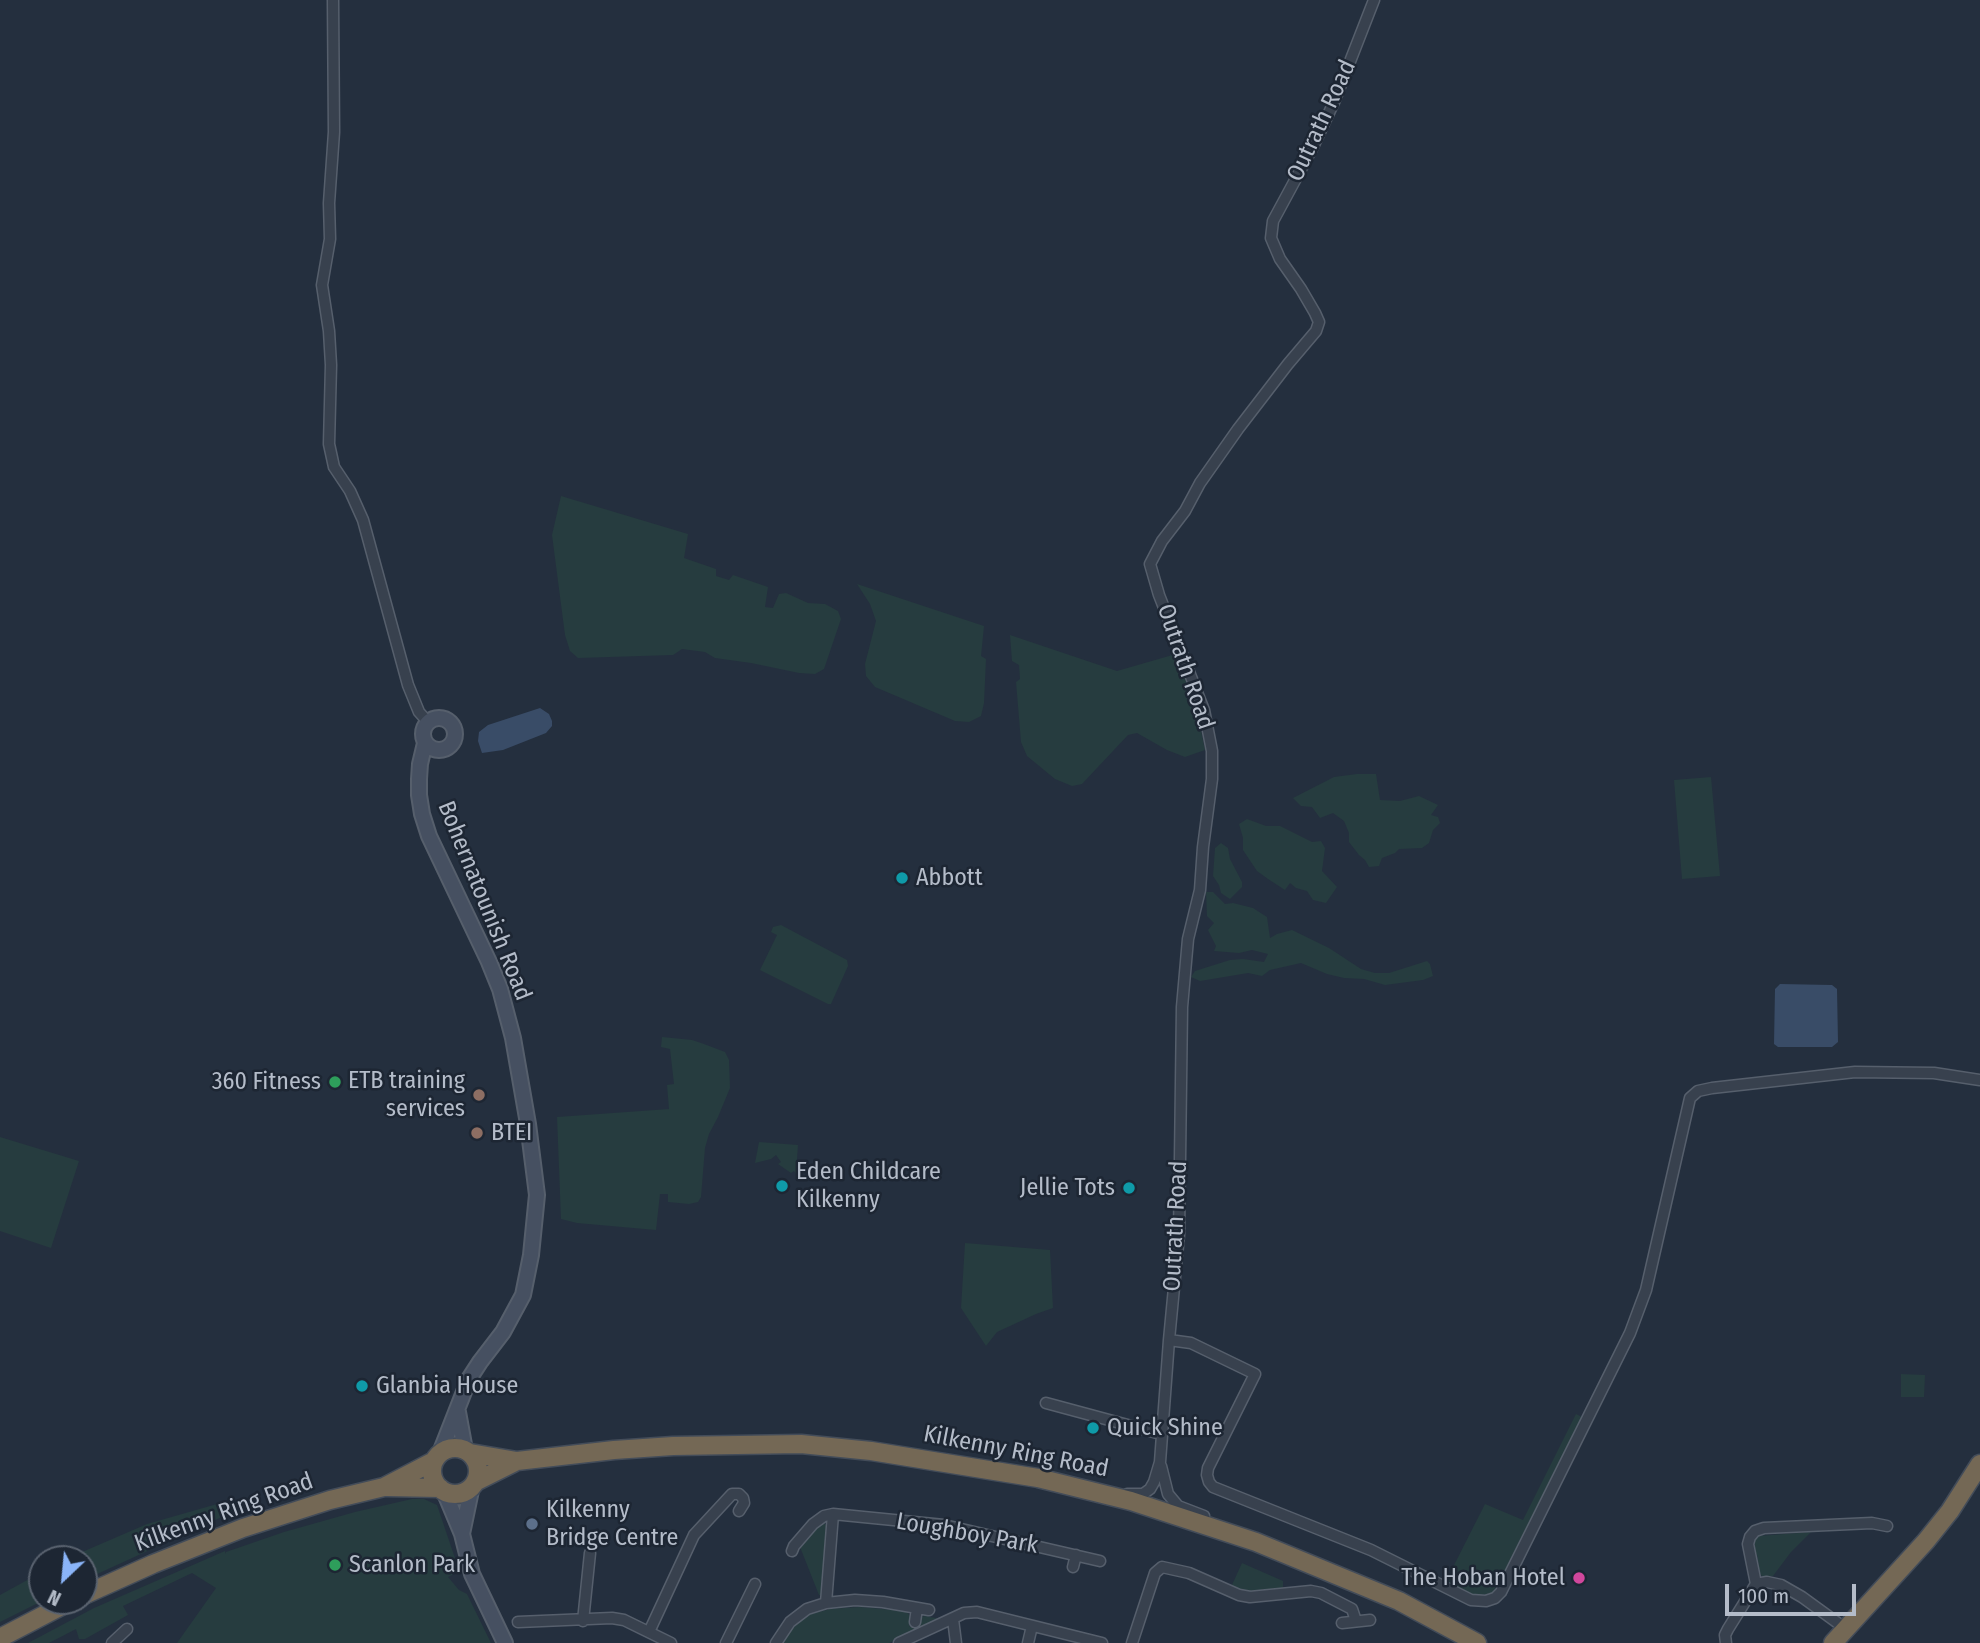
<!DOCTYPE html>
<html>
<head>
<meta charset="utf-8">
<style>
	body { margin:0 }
	#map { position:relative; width:1980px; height:1643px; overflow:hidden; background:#242f3e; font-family:"Fira Sans Condensed",sans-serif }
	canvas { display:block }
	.north { position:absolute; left:28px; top:1545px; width:70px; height:70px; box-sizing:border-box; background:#1d2633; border:2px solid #59626f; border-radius:50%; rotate:206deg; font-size:19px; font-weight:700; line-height:28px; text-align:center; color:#b4bcc9 }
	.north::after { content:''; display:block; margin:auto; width:24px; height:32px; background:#8ab4f8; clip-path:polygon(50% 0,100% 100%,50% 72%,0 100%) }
	.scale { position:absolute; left:1725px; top:1584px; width:131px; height:32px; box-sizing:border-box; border:4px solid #b4bcc9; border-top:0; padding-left:9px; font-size:21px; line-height:24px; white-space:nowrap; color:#b4bcc9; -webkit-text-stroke:5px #1d2633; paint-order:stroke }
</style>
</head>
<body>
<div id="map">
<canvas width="1980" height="1643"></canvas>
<div class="north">N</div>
<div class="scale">100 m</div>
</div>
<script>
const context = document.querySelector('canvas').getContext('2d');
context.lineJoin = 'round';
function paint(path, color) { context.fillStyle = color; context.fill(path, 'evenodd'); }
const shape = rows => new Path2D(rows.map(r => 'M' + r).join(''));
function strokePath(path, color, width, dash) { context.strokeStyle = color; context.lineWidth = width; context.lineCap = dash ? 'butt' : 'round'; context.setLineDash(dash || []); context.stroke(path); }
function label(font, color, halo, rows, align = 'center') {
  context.font = font + ' "Fira Sans Condensed",sans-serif'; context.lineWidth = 5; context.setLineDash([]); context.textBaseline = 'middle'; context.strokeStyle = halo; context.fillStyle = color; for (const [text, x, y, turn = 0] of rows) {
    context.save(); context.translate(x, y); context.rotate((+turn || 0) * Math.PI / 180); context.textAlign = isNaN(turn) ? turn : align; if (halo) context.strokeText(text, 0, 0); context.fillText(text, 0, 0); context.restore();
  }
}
const green = shape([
	[561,496,688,534,684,558,716,569,716,576,729,580,733,575,768,587,765,607,773,608,779,594,786,593,808,603,825,604,838,611,841,619,824,669,815,674,799,673,751,663,715,658,705,652,682,649,673,655,578,658,570,651,565,635,552,535],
	[857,584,984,626,981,656,986,659,984,703,981,716,969,722,955,721,875,687,866,676,865,664,876,621,870,604],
	[1010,635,1117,671,1176,654,1197,712,1205,750,1185,757,1167,750,1137,733,1128,735,1082,784,1072,786,1055,779,1027,756,1021,742,1016,682,1020,679,1019,665,1012,661],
	[1357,774,1376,774,1380,800,1400,801,1419,796,1438,805,1431,815,1438,817,1440,823,1433,830,1429,843,1422,848,1399,849,1395,853,1382,858,1379,866,1369,867,1365,860,1359,855,1349,842,1349,833,1344,821,1333,813,1320,818,1312,807,1301,806,1293,798,1334,777],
	[1711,777,1720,876,1682,879,1674,780],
	[1247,819,1266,826,1280,826,1312,842,1321,841,1325,848,1322,871,1337,887,1326,903,1313,900,1307,891,1296,888,1290,883,1285,890,1268,879,1257,871,1243,850,1243,838,1239,824],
	[1221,843,1228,848,1230,859,1242,882,1242,887,1230,899,1221,893,1219,885,1213,876,1215,848],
	[1206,892,1213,892,1225,904,1233,903,1253,908,1267,917,1270,938,1277,934,1292,930,1329,948,1361,969,1375,973,1389,973,1427,961,1430,964,1433,976,1423,980,1385,985,1364,979,1344,978,1327,974,1301,963,1270,970,1262,976,1248,973,1200,981,1191,977,1195,971,1230,960,1243,959,1264,962,1268,954,1252,950,1239,953,1214,951,1216,946,1208,930,1214,923,1207,916],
	[781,925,847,960,848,966,831,1004,828,1004,760,970,777,935,771,932,773,927],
	[662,1037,692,1040,704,1044,725,1052,729,1060,730,1088,718,1117,709,1134,705,1148,701,1197,698,1202,689,1204,668,1202,668,1194,660,1194,656,1230,577,1223,561,1219,557,1117,669,1109,667,1085,674,1084,670,1049,661,1047],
	[0,1137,79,1161,51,1248,0,1231],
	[759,1142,798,1145,796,1174,794,1171,791,1173,778,1164,781,1162,776,1155,771,1159,755,1163],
	[965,1243,1050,1250,1053,1308,1036,1314,997,1332,986,1346,961,1308],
	[1901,1374,1925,1375,1924,1397,1901,1397],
	[1576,1414,1582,1417,1501,1581,1492,1593,1476,1596,1451,1584,1447,1579,1485,1504,1523,1520],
	[412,1499,424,1499,437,1505,457,1564,452,1575,448,1577,459,1590,467,1594,491,1643,177,1643,216,1588,192,1573,123,1606,128,1615,85,1639,79,1639,76,1629,49,1643,28,1643,94,1608,225,1551,225,1554,226,1552,284,1532,355,1512],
	[257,1501,84,1580,84,1559,66,1559,147,1524,217,1504],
	[822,1523,827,1525,828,1528,822,1595,819,1595,800,1547],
	[1811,1532,1791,1552,1773,1576,1762,1576,1760,1574,1757,1555,1753,1550,1752,1544,1755,1539,1758,1536],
	[1242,1563,1283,1581,1283,1591,1248,1593,1231,1587],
	[42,1572,42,1601,0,1622,0,1595],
	[859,1607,906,1611,910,1616,909,1626,916,1628,919,1619,922,1617,925,1616,941,1619,889,1643,781,1643,789,1631,808,1615,830,1609]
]);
const water = shape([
	[540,708,549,714,552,721,552,726,546,733,503,750,482,753,478,741,479,732,488,725],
	[1780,984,1832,985,1837,989,1838,1042,1832,1047,1778,1047,1774,1044,1775,989]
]);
const street = shape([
	[333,0,334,132,329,203,330,239,322,285,329,331,331,365,329,444,334,467,350,491,363,520,408,685,419,712,428,722],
	[1169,1340,1191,1343,1255,1374,1208,1468,1207,1475,1209,1482,1213,1487,1371,1550,1471,1600,1486,1601,1495,1598,1501,1592,1630,1333,1646,1290,1690,1098,1698,1091,1712,1088,1855,1072,1934,1073,1980,1080],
	[1046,1403,1161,1434],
	[1161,1466,1168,1494,1178,1506,1204,1516],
	[1127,1494,1143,1494,1150,1489,1154,1482,1160,1462,1169,1340,1179,1235,1182,1007,1188,939,1200,890,1203,847,1212,779,1212,751,1204,710,1159,595,1150,564,1162,541,1185,511,1200,483,1238,429,1288,364,1316,331,1319,322,1315,313,1301,289,1280,259,1271,238,1273,221,1313,147,1335,100,1374,0],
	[792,1551,794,1546,813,1524,824,1516,833,1514,944,1525,1100,1561],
	[1073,1567,1076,1555],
	[1756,1584,1748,1544,1750,1537,1755,1531,1764,1528,1872,1523,1887,1526],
	[826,1603,833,1514],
	[953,1619,956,1643],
	[583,1621,590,1553],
	[518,1622,612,1618,624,1620,671,1643],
	[915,1622,917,1608],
	[1342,1623,1370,1620],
	[649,1632,694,1535,732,1494,739,1494,743,1498,744,1503,739,1511],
	[112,1643,127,1629],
	[726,1643,755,1584],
	[776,1643,790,1622,807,1609,826,1603,855,1600,883,1602,929,1610],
	[899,1643,964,1613,977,1612,1102,1643],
	[1028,1643,1032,1626],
	[1132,1643,1155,1573,1162,1567,1189,1573,1239,1595,1250,1597,1311,1591,1321,1593,1352,1609,1356,1621],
	[1726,1643,1725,1635,1728,1629,1756,1584,1767,1582,1781,1585,1802,1597,1846,1629]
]);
const secondary = shape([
	'423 734a16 16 0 1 1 32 0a16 16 0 1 1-32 0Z',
	[425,743,420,764,419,779,419,795,422,814,429,836,489,962,500,989,513,1038,528,1124,537,1195,531,1255,523,1295,503,1332,480,1362,469,1379,440,1453],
	[458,1412,465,1450],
	[444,1491,462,1534,472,1574,505,1643],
	[462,1534,472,1486]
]);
const highway = shape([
	'432 1471a23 23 0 1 1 46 0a23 23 0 1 1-46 0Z',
	[470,1453,517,1461,614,1450,673,1446,801,1444,871,1451,1038,1478,1131,1501,1256,1542,1399,1601,1477,1643],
	[475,1482,517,1461],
	[387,1487,440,1488],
	[84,1595,153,1564,243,1528,330,1500,384,1487,434,1461],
	[0,1638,71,1601],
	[1833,1643,1926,1541,1950,1511,1980,1464]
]);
const markers = [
	[902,878,7,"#0f9aa8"],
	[335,1082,7,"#2e9e5b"],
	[479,1095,7,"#8d6e63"],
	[477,1133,7,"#8d6e63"],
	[782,1186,7,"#0f9aa8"],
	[1129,1188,7,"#0f9aa8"],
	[362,1386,7,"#0f9aa8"],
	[1093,1428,7,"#0f9aa8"],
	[532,1524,7,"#5c6f8a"],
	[335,1565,7,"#2e9e5b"],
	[1579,1578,7,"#d1479c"]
];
const streetNames = [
	["Outrath Road",1322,121,-65],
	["Outrath Road",1185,667,71],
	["Bohernatounish Road",484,901,68],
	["Outrath Road",1176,1226,-87],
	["Kilkenny Ring Road",1016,1452,11],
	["Kilkenny Ring Road",224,1513,-20],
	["Loughboy Park",967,1534,10]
];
const poiNames = [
	["Abbott",916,878],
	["ETB training",465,1081,"right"],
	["services",465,1109,"right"],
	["360 Fitness",321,1082,"right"],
	["BTEI",491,1133],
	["Eden Childcare",796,1172],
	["Kilkenny",796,1200],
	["Jellie Tots",1115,1188,"right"],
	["Glanbia House",376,1386],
	["Quick Shine",1107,1428],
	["Kilkenny",546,1510],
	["Bridge Centre",546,1538],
	["Scanlon Park",349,1565],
	["The Hoban Hotel",1565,1578,"right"]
];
paint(green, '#263c3f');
paint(water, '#394c67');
strokePath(street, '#565f6c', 13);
strokePath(secondary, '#565f6c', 18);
strokePath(highway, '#434c59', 21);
strokePath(street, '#38414e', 10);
strokePath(secondary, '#465061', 14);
strokePath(highway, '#746855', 18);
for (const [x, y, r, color] of markers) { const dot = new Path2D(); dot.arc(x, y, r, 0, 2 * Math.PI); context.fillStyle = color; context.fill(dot); strokePath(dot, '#1d2633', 2.5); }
label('24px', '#b4bcc9', '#1d2633', streetNames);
label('24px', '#b4bcc9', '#1d2633', poiNames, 'left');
</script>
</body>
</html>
